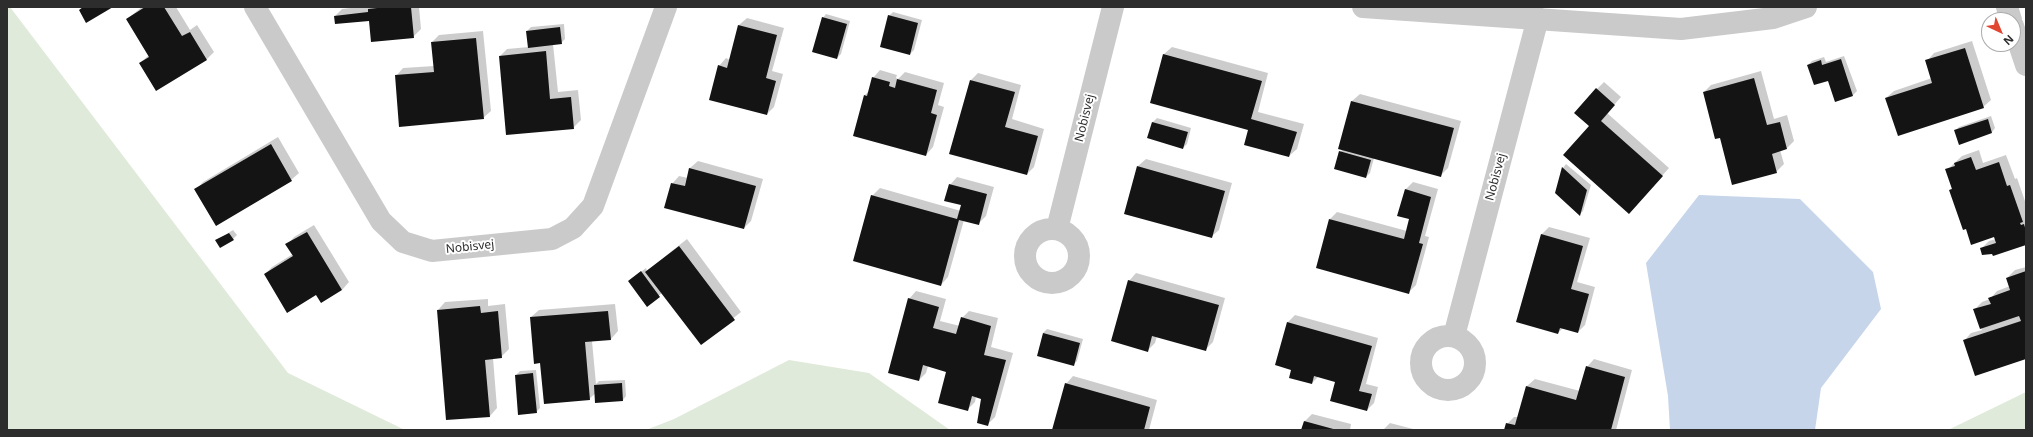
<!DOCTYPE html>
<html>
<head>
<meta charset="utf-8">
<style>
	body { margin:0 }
	#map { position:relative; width:2033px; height:437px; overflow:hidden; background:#fff; font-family:"Noto Sans",sans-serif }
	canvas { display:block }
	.frame { position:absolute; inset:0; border:8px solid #2d2d2d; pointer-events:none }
	.north { position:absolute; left:1981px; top:12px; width:40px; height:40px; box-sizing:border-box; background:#fff; border:1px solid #ababab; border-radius:50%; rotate:136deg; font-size:11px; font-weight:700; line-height:16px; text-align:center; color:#2d2d2d }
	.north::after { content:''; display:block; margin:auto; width:14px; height:18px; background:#e14631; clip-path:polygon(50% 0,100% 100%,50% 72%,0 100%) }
</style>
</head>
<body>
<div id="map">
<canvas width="2033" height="437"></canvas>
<div class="frame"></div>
<div class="north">N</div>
</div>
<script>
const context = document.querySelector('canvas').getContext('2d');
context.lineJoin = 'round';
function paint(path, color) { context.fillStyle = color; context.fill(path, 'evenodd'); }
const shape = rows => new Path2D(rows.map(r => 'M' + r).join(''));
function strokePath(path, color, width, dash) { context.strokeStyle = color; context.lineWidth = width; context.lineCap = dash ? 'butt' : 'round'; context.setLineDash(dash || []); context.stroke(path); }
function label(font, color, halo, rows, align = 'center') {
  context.font = font + ' "Noto Sans",sans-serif'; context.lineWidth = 4; context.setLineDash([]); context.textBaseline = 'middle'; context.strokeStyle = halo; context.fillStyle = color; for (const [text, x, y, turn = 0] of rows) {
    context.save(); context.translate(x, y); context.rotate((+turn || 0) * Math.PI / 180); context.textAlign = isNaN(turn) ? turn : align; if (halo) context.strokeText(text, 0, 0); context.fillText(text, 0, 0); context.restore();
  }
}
const green = shape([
	[7,7,10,7,288,373,405,430,7,430],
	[789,360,869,373,950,430,646,430,674,419],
	[2026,392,2026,430,1948,430]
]);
const water = shape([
	[1699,195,1800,199,1873,272,1881,309,1821,388,1815,430,1670,430,1668,396,1646,263]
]);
const shadow = shape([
	[142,7,176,7,190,30,197,25,214,52,206,60,140,63,149,55,127,19],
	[359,7,419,7,421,29,413,37,370,20,335,16,342,9],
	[893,12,922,20,914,50,910,54,889,16],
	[826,14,850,21,841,54,837,58,823,18],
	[747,18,784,28,772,71,783,74,774,107,767,114,719,66,726,58,730,60,739,25],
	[564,24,565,39,561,43,553,44,558,92,578,90,581,120,573,128,500,56,507,49,529,47,527,31,531,27],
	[483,31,491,111,483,118,396,76,403,68,434,66,432,42,439,35],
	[1972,41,1991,100,1983,107,1886,98,1894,91,1932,78,1927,61,1934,53],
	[1172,47,1268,73,1258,112,1304,124,1297,149,1289,156,1250,129,1151,102,1164,54],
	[1844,56,1857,91,1853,95,1836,101,1829,79,1808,65,1812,61,1824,57,1826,62],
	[880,70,897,75,896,78,898,79,905,72,944,83,938,105,944,107,933,147,926,155,865,95,870,90,873,78],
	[1761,71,1774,119,1787,115,1794,141,1787,148,1780,150,1784,164,1776,172,1704,92,1711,85],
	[978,73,1021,85,1012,119,1044,129,1034,167,1027,174,971,80],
	[1604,82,1621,97,1607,113,1669,168,1636,205,1590,126,1597,89],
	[1360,94,1461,121,1448,168,1440,176,1374,158,1370,173,1366,177,1340,152,1343,149,1339,148,1352,101],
	[1991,116,1995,128,1992,132,1955,131,1959,127],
	[1157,118,1191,128,1187,144,1183,148,1148,137,1153,122],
	[278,137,299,173,291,180,216,225,196,190,203,182],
	[1979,150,1983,163,2006,155,2015,179,2017,178,2026,204,2026,244,1992,253,1981,249,1989,241,1996,239,1995,236,1966,228,1950,190,1952,188,1947,170,1962,156],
	[1146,159,1232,183,1219,230,1211,237,1138,166],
	[698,161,763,179,751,221,744,228,672,184,679,176,688,178,690,168],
	[1566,164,1591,185,1583,211,1580,214,1556,193,1563,168],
	[957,177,994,187,986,216,978,224,964,220,948,277,941,285,872,196,880,188,961,211,962,205,950,185],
	[1413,182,1438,189,1425,236,1429,237,1416,285,1409,292,1330,219,1337,212,1407,231,1410,218,1405,190],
	[314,225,349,282,342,290,316,294,265,274,272,267,293,254,287,245,294,237],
	[1549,227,1590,238,1577,282,1595,287,1585,325,1578,332,1563,328,1558,333,1541,235],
	[233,230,237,235,233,239,217,240],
	[687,239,741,312,701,344,662,293,647,305,633,278,646,268,647,271],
	[2026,267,2026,358,1964,341,1971,333,1982,330,1975,309,1982,302,1990,299,1997,291,2010,286,2007,278,2015,270],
	[1136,273,1225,298,1213,342,1206,349,1157,336,1155,343,1147,351,1129,281],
	[916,291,946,299,940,321,960,326,962,318,969,311,998,318,991,347,1013,353,995,417,987,425,982,398,976,396,975,402,967,410,947,371,928,366,926,373,919,380,909,299],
	[488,299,488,306,505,304,509,349,501,357,493,358,497,408,490,416,447,419,438,310,445,302],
	[615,304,618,331,611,339,592,341,596,384,599,381,625,380,626,396,623,400,596,393,589,399,541,362,531,317,539,310],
	[1295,315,1378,338,1366,384,1378,387,1374,403,1367,410,1336,381,1319,376,1312,383,1292,369,1288,322],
	[1047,329,1083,339,1077,361,1073,365,1043,333],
	[1594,359,1632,370,1616,430,1505,430,1507,424,1514,417,1519,417,1527,386,1535,379,1580,391,1587,367],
	[536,370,540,408,536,412,516,375,520,371],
	[1073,376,1157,400,1149,430,1053,430,1066,384],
	[1312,414,1351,424,1350,430,1302,430,1305,421],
	[1390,423,1417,430,1383,430]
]);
const building = shape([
	[83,7,113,7,86,23,79,10],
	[145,7,164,7,182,36,190,32,207,60,156,91,139,63,149,57,126,19],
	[386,7,411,7,414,38,371,42,369,21,335,24,334,16,368,12,368,9],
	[888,15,918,23,910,55,880,47],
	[822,17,847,24,837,59,812,52],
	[738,25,777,35,766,78,776,81,767,115,709,100,718,65,727,68],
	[560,27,562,44,528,48,526,31],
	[476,38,484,119,399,127,395,75,434,72,431,42],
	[1965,48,1984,108,1898,136,1885,98,1932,83,1925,60],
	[546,51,550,99,571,97,574,129,506,135,499,56],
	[1163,54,1262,81,1251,119,1297,132,1289,157,1244,145,1248,130,1150,103],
	[1841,59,1853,96,1835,102,1828,81,1814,85,1807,65,1821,60,1822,65],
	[872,77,890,82,889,86,895,88,897,79,937,90,931,113,937,115,926,156,853,136,864,95,867,96],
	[1754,78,1767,125,1780,122,1787,149,1772,154,1777,173,1732,185,1720,138,1715,139,1703,92],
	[970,80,1015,92,1005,127,1038,136,1027,175,949,154],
	[1596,88,1615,105,1601,121,1663,176,1629,214,1563,155,1589,126,1574,113],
	[1351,101,1454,128,1441,177,1338,149],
	[1988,119,1992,133,1959,145,1954,130],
	[1152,122,1188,132,1183,149,1147,138],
	[271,144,292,181,216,226,194,189],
	[1339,151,1371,160,1366,178,1334,169],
	[1971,157,1976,170,1999,162,2007,186,2010,185,2023,222,2020,223,2021,225,2024,224,2026,231,2026,245,1993,256,1992,254,1982,255,1980,248,1996,243,1994,237,1971,245,1966,229,1963,230,1949,190,1952,189,1945,169,1955,166,1954,163],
	[1137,166,1225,191,1212,238,1124,214],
	[1562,167,1587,190,1580,216,1555,193],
	[689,168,756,186,744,229,664,208,671,183,685,186],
	[949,184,987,194,979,225,959,220,941,286,853,261,871,195,957,219,961,205,944,201],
	[1405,189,1431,197,1419,243,1423,244,1409,294,1316,268,1329,219,1404,239,1409,219,1397,216],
	[307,232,342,290,321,303,316,295,287,313,264,274,293,256,285,244],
	[229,233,234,240,220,248,215,240],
	[1541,234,1583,246,1571,289,1589,294,1578,333,1560,328,1558,334,1516,322],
	[679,246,735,320,701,345,645,272],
	[641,271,660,297,647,307,628,281],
	[2026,271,2026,359,1975,376,1963,340,2021,321,2019,316,1980,329,1973,309,1991,304,1988,298,2010,290,2006,278],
	[1128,280,1219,305,1206,351,1152,336,1148,352,1111,341],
	[908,298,939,307,933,328,956,334,961,317,991,326,984,355,1006,360,988,426,977,423,981,399,972,396,968,411,938,403,946,372,923,365,919,381,888,373],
	[480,306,481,313,498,311,502,358,485,360,490,417,446,420,437,310],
	[608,311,611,340,585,342,590,400,544,404,540,363,534,364,530,317],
	[1287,322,1372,346,1359,391,1372,394,1367,411,1330,401,1335,382,1314,376,1312,384,1289,378,1291,370,1275,365],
	[1043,333,1080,343,1074,366,1037,356],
	[1586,366,1625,377,1611,430,1504,430,1506,423,1515,425,1526,386,1576,400],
	[533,373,537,413,518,415,515,375],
	[622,383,623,401,595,403,594,385],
	[1065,383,1150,407,1144,430,1052,430],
	[1304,421,1337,430,1301,430]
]);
const street = shape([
	[255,7,381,221,403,242,432,251,552,239,573,228,593,206,666,7],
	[1363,7,1681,29,1773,18,1806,7],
	[2007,7,2011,20],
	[2013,26,2026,65],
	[1057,229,1113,7],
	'1025 256a27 27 0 1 1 54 0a27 27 0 1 1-54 0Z',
	[1454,336,1538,18],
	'1421 363a27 27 0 1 1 54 0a27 27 0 1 1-54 0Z'
]);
const streetNames = [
	["Nobisvej",1085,118,-76],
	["Nobisvej",1496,177,-75],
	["Nobisvej",470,247,-6]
];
paint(green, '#e0eada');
paint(water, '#c6d5ea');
paint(shadow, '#0003');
paint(building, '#141414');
strokePath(street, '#cacaca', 22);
label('12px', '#2d2d2d', '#fff', streetNames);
</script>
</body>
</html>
